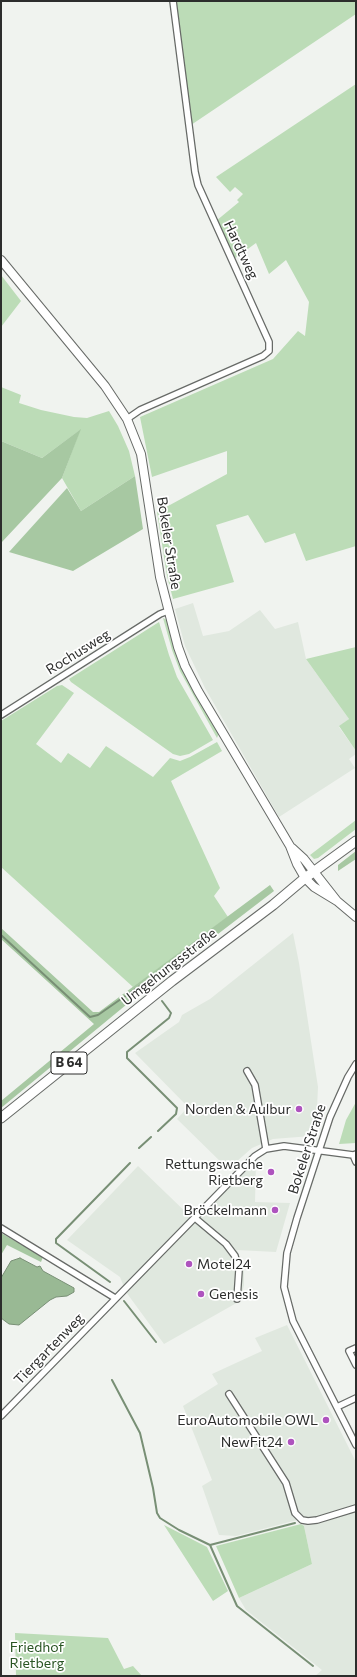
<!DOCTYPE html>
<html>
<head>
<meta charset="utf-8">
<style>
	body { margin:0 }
	#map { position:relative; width:357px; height:1677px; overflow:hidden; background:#f0f3ef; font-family:Commissioner,sans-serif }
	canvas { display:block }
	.frame { position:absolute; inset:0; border:2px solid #2c2d2c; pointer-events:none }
</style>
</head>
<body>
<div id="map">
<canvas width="357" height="1677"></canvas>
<div class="frame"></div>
</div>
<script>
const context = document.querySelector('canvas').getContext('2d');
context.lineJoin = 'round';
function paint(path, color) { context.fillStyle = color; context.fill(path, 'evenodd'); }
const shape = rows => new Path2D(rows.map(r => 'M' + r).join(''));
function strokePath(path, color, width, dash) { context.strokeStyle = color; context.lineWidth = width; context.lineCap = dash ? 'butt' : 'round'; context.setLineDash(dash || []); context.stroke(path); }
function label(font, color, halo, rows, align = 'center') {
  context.font = font + ' Commissioner,sans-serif'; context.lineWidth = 3.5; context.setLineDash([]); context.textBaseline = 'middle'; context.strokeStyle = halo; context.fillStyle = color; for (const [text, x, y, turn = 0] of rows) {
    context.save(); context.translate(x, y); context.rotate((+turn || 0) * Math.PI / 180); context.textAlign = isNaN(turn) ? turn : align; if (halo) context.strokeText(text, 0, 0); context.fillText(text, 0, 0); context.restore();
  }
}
const built = shape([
	[193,603,203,636,229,631,260,610,275,629,298,622,306,659,349,719,339,727,356,751,356,754,349,759,355,768,279,817,205,688,185,646,175,609],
	[293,933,299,963,318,1087,317,1108,311,1136,273,1139,252,1148,228,1169,177,1119,188,1107,135,1053,179,1022,182,1015,210,999],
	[256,1161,255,1202,290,1203,276,1252,237,1250,244,1269,244,1285,240,1301,164,1344,126,1292,120,1277,67,1240,138,1166,196,1222,246,1170],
	[287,1325,356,1462,356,1676,315,1676,322,1670,246,1610,239,1598,312,1564,304,1526,297,1520,236,1536,219,1535,202,1486,212,1480,183,1406,218,1384,212,1374,262,1351,255,1338]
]);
const green = shape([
	[175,1,356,1,356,14,191,125],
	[356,84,356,546,306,561,295,533,265,543,248,515,216,525,234,582,173,599,167,576,157,512,227,474,227,451,152,477,140,417,273,359,298,331,305,336,309,302,286,260,269,274,256,243,234,259,216,221,239,202,237,200,243,194,235,187,230,192,216,177],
	[1,275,21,301,1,327],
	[1,387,21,395,19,403,41,410,74,417,87,418,109,411,118,426,129,451,135,476,81,511,62,478,80,430,42,458,1,441],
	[163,618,167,620,175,649,219,733,217,738,180,671,172,650],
	[159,622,169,655,177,677,213,740,189,754,180,756,173,754,71,682,69,679],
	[356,647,356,751,339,726,349,719,306,659],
	[62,685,74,693,36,744,61,763,68,753,90,768,106,746,153,777,170,758,180,761,190,757,217,742,222,751,171,781,220,888,214,896,228,917,133,987,1,867,1,721,57,686],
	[356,820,356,829,318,858,314,859,310,855],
	[356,1102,356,1143,339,1144,346,1120],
	[301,1524,304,1526,312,1564,239,1598,216,1546],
	[164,1525,207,1547,228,1591,213,1601],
	[15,1633,108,1638,124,1669,133,1666,142,1676,16,1676]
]);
const forest = shape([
	[81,429,62,478,1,543,1,441,42,458],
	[135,476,143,529,73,571,9,552,67,488,81,511],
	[356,851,356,859,338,871,338,865],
	[270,885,274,891,132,1000,1,1108,1,1101,94,1024,1,939,1,928,93,1012,99,1012],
	[1,1233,43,1257,41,1262,7,1245,1,1255]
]);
const water = shape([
	[20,1258,37,1267,40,1266,43,1271,74,1288,74,1292,67,1296,56,1297,50,1300,19,1325,9,1324,1,1318,1,1278,11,1261,20,1258]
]);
const stream = shape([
	[1,935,90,1017,98,1015,144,983,147,987],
	[158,1131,176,1114,177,1108,127,1058,127,1052,169,1018,171,1013,162,1001],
	[139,1148,151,1137],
	[110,1282,56,1243,56,1239,130,1163],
	[124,1301,156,1342],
	[112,1380,140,1433,153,1488,157,1513,160,1518,179,1530,210,1545,237,1606,313,1666],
	[210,1545,295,1523]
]);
const street = shape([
	[127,419,140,410,263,356,269,351,269,342,198,185,195,172,173,1],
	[1,715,160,614,168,611],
	[356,1064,348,1077,330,1117,297,1218,287,1253,284,1287,293,1321,356,1445],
	[247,1071,255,1085,266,1149],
	[353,1155,356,1162],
	[195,1218,226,1244,235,1256,239,1270,237,1299],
	[1,1228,115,1298],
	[356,1348,349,1351,356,1365],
	[229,1394,286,1483,295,1513,302,1520,308,1521,317,1520,356,1508],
	[337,1407,356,1398],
	[1,1416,255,1156,266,1149,284,1146,353,1155,356,1154]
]);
const secondary = shape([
	[1,260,105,386,127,419,141,454,160,577,178,647,185,666,198,691,290,846,297,864,305,878,314,887,337,901],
	[292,848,304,859,337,901,356,917]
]);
const primary = shape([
	[1,1118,172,981,273,905,305,878,356,841]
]);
const markers = [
	[299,1109,4,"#ae53be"],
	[271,1172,4,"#ae53be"],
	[275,1210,4,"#ae53be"],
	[189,1264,4,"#ae53be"],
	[201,1294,4,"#ae53be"],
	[326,1420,4,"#ae53be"],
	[291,1442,4,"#ae53be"]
];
const shields = [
	[69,1063,36]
];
const shieldNames = [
	["B 64",69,1063]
];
const streetNames = [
	["Hardtweg",241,250,65],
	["Bokeler Straße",169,543,81],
	["Rochusweg",78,652,-32],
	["Umgehungsstraße",169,967,-38],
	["Bokeler Straße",307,1149,-72],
	["Tiergartenweg",49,1349,-46]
];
const poiNames = [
	["Norden & Aulbur",291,1109],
	["Rettungswache",263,1164],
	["Rietberg",263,1180],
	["Bröckelmann",267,1210],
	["Motel24",197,1264,"left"],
	["Genesis",209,1294,"left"],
	["EuroAutomobile OWL",318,1420],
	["NewFit24",283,1442]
];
const parkNames = [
	["Friedhof",37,1647],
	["Rietberg",37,1663]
];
paint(built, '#e0e8df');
paint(green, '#bcdcb7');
paint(forest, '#a7c8a2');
paint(water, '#99b994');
strokePath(water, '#788f75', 1);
strokePath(stream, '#788f75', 2);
strokePath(street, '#676a67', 8);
strokePath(secondary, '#676a67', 10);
strokePath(primary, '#676a67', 11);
strokePath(street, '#fff', 5.5);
strokePath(secondary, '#fff', 8);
strokePath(primary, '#fff', 9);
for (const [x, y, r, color] of markers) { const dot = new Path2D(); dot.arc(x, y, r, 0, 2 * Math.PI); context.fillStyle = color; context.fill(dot); strokePath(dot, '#fff', 1.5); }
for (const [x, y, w] of shields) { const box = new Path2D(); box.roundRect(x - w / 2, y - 11, w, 22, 3); context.fillStyle = '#fff'; context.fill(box); strokePath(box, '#2c2d2c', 1); }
label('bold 13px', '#2c2d2c', null, shieldNames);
label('14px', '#2c2d2c', '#fff', streetNames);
label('14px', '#2c2d2c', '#fff', poiNames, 'right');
label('14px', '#295523', '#fff', parkNames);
</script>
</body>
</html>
